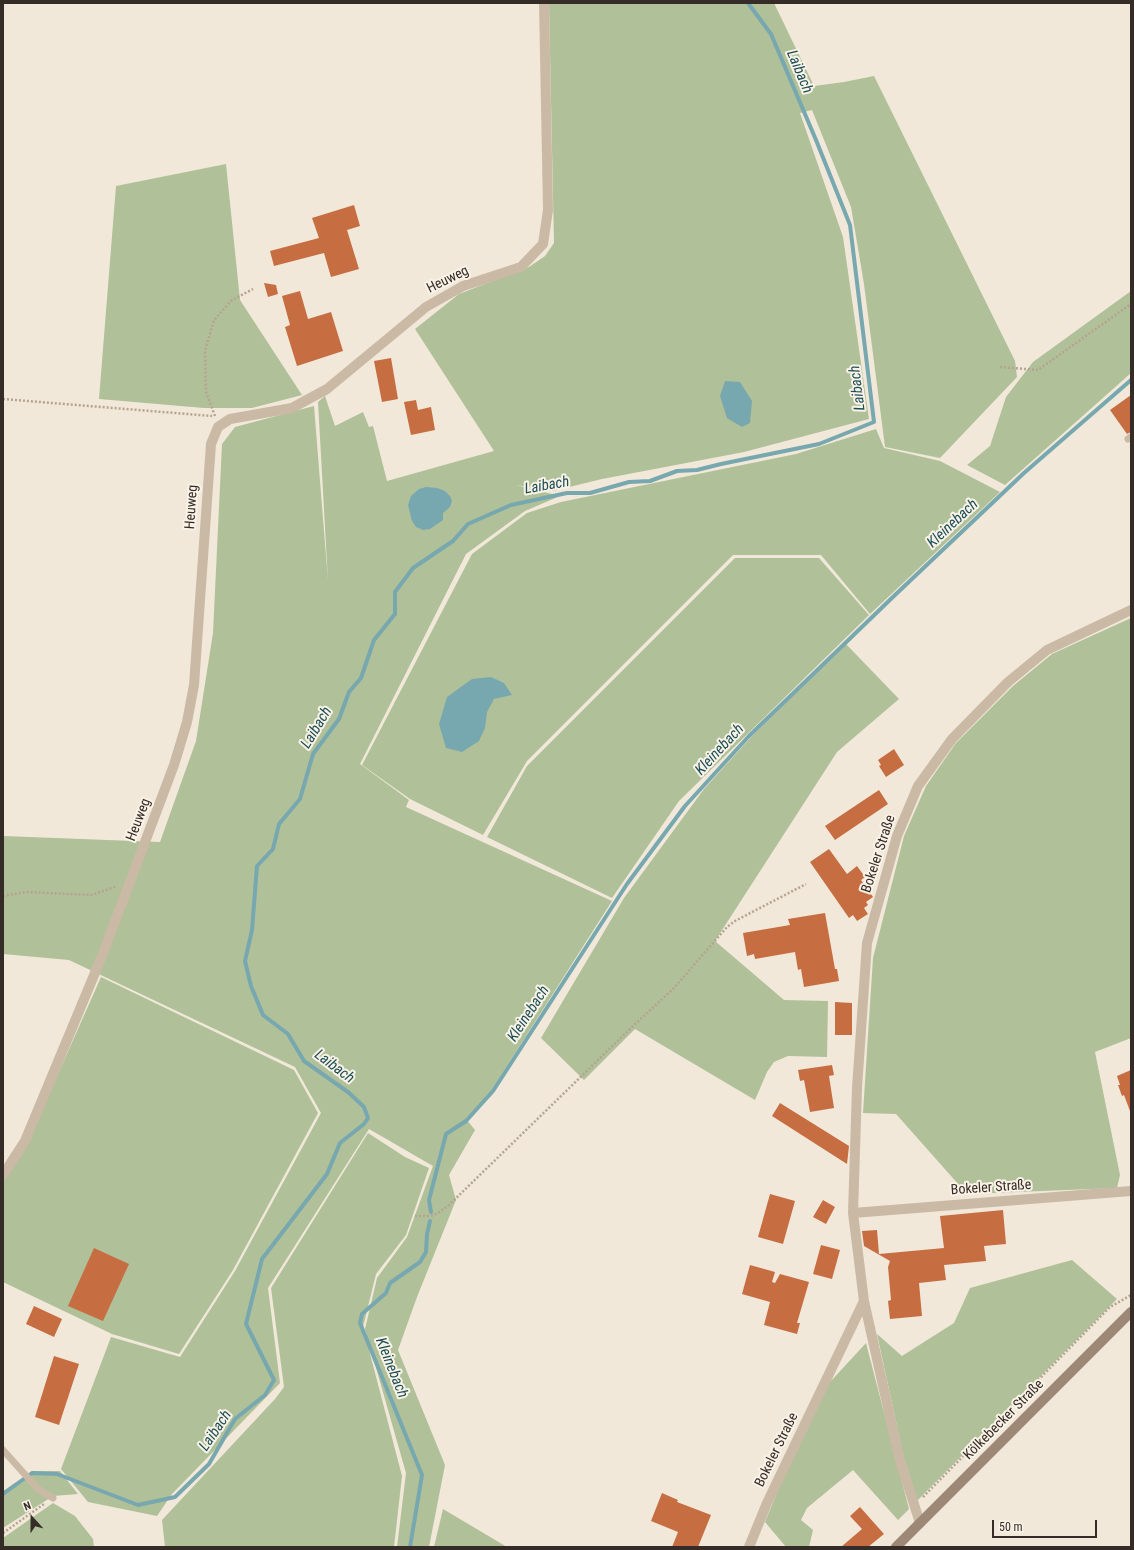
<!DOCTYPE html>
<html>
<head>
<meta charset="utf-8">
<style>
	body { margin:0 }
	#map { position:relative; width:1134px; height:1550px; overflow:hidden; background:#f1e8d9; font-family:"Roboto Condensed",sans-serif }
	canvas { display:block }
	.frame { position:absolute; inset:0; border:4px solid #352c27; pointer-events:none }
	.north { position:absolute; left:12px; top:1498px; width:40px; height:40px; -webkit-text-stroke:3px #f9f2e6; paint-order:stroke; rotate:339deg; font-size:11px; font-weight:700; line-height:16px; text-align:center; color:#352c27 }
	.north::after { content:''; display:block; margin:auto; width:14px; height:18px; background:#352c27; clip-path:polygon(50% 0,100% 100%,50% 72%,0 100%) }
	.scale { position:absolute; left:992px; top:1520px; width:105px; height:18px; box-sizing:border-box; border:2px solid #352c27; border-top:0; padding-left:5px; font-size:12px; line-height:14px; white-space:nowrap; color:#352c27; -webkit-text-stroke:3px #f9f2e6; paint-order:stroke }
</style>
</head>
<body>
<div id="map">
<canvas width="1134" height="1550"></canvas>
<div class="frame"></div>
<div class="north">N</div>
<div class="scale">50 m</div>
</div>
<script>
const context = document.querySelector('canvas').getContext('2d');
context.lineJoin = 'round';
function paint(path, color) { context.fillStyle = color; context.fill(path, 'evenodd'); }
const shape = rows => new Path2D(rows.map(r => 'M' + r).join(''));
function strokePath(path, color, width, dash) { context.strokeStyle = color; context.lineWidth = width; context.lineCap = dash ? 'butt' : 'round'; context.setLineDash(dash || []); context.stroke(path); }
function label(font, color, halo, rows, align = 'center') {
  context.font = font + ' "Roboto Condensed",sans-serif'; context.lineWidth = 4; context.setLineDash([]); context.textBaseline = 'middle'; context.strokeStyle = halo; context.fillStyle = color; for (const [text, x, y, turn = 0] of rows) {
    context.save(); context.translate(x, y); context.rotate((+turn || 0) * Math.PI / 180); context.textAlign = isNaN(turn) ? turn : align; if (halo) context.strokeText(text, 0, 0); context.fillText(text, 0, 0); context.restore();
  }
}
const green = shape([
	[549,3,774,3,814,86,844,82,874,76,1015,361,1017,377,940,458,885,447,864,284,851,207,812,110,800,113,843,237,869,419,744,452,602,479,553,491,516,485,560,496,525,511,466,554,360,764,409,800,406,807,612,901,491,1091,466,1119,475,1130,449,1175,456,1200,417,1297,398,1350,445,1465,429,1547,397,1547,406,1473,365,1329,377,1278,407,1237,433,1166,369,1129,268,1288,280,1383,172,1494,157,1516,88,1502,61,1469,111,1337,180,1357,235,1271,321,1113,295,1067,69,960,3,954,3,836,160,842,196,741,213,633,222,444,235,427,314,406,328,581,318,402,325,396,335,426,363,412,369,427,373,426,387,481,494,451,415,329,459,294,529,267,545,256,554,243],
	[226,164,240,300,302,395,252,408,204,408,99,399,116,186],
	[1131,291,1131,373,1005,485,967,465,990,446,1006,397,1033,362],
	[876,429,884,448,940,461,1000,492,870,614,821,555,733,555,527,761,483,835,410,799,362,765,472,554,527,513,561,502,796,454],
	[735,558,819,558,869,615,679,801,612,898,487,837,527,766],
	[1131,618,1131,1038,1095,1052,1120,1175,1117,1188,967,1194,896,1114,863,1113,873,958,904,836,926,786,956,743,1013,686,1052,654],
	[846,644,899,699,837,752,715,941,784,1000,828,1001,827,1057,788,1056,774,1062,767,1072,755,1100,635,1029,584,1080,541,1038,624,898,704,789,752,736],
	[101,977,294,1070,318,1113,233,1270,179,1354,112,1334,3,1282,3,1182,35,1126],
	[368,1133,405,1157,429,1168,406,1235,376,1274,363,1327,402,1476,394,1547,165,1547,162,1520,275,1399,284,1387,271,1288],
	[1072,1260,1117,1299,917,1501,903,1454,877,1334,902,1356,954,1323,970,1288],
	[866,1343,909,1509,898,1520,853,1470,807,1508,801,1520,813,1530,809,1547,786,1547,765,1522,779,1488,830,1382],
	[33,1471,60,1471,78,1494,53,1496,3,1528,3,1491],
	[53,1503,75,1516,93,1539,94,1547,3,1547,3,1538],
	[443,1509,507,1547,434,1547]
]);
const water = shape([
	[725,381,740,382,752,401,750,423,742,427,727,418,720,396],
	[426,487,437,488,445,491,450,496,452,501,450,507,443,513,443,520,430,529,423,530,416,527,412,521,408,505,411,496,419,489],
	[491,677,504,683,512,695,494,699,487,712,485,728,479,741,462,752,446,748,439,724,447,697,472,679]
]);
const stream = shape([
	[431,1212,429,1200,446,1134,466,1121,493,1091,627,884,685,806,749,736,895,595,1024,473,1131,380],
	[3,1494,32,1473,57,1474,138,1505,175,1497,209,1464,235,1419,265,1395,274,1380,246,1324,262,1259,327,1174,340,1143,364,1124,368,1118,364,1107,348,1092,304,1061,288,1034,263,1015,251,986,245,961,252,930,257,866,273,849,279,824,300,799,313,754,339,719,349,692,361,678,374,640,395,614,395,592,413,568,453,541,468,524,511,505,567,493,590,493,629,482,650,481,677,471,697,470,721,464,819,444,874,422,850,225,816,140,771,34,748,3],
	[410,1547,422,1475,360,1323,362,1314,386,1293,390,1283,420,1262,426,1252,427,1234,430,1221]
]);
const building = shape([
	[354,205,360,226,347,230,359,269,331,277,324,253,274,266,270,251,319,238,312,218],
	[264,283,276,285,278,294,268,297],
	[300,291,308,319,331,312,343,351,297,366,285,327,290,325,282,296],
	[391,358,398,399,382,402,374,361],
	[1131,395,1131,432,1127,434,1110,410],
	[416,400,418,410,431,407,435,430,411,435,404,402],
	[894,749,904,765,886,777,879,766,881,765,878,760],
	[879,790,888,804,835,840,825,826],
	[829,849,847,874,857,866,865,877,861,880,873,897,866,902,868,905,864,908,868,914,857,921,853,915,849,918,810,862],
	[825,913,835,969,837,969,839,981,804,987,801,969,798,970,795,952,755,959,754,954,747,956,743,933,790,925,788,919],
	[835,1002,852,1003,852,1035,835,1035],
	[832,1065,834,1075,829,1076,834,1108,810,1112,804,1080,800,1081,798,1070],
	[1131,1070,1131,1110,1130,1111,1124,1095,1122,1096,1118,1085,1120,1085,1117,1076],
	[780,1103,849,1146,847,1164,772,1116],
	[770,1194,795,1201,783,1244,758,1237],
	[823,1200,835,1207,826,1224,813,1217],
	[1003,1210,1006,1244,984,1246,986,1261,944,1265,946,1280,919,1283,922,1316,890,1319,888,1301,891,1300,888,1267,890,1261,864,1246,862,1231,877,1230,879,1254,944,1248,940,1216],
	[821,1245,840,1250,832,1279,813,1274],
	[94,1248,129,1264,103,1321,68,1306],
	[750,1265,775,1272,772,1282,775,1283,780,1274,809,1282,797,1323,800,1323,797,1334,764,1325,770,1302,742,1294],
	[34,1306,62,1319,54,1337,26,1324],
	[54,1356,79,1364,59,1425,35,1417],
	[662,1493,678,1500,677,1502,711,1515,698,1547,672,1547,678,1532,651,1521],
	[860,1507,884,1534,868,1547,841,1547,862,1529,850,1516]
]);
const path = shape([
	[1000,367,1038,370,1131,304],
	[3,399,212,416],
	[215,416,206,392,205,351,214,320,232,300,253,289],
	[3,896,26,892,92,895,117,886],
	[415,1216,431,1216,438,1213,448,1206,633,1026,673,989,727,927,735,921,806,884],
	[923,1497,1110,1307,1131,1295],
	[3,1533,44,1504]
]);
const service = shape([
	[1128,439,1131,437],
	[3,1450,38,1489,53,1498]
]);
const minor = shape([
	[3,1175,25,1141,102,956,174,765,187,722,194,685,211,444,218,427,230,419,292,408,327,389,426,307,463,286,521,267,543,244,548,210,544,3],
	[853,1213,1131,1191],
	[864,1301,899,1457,920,1523],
	[749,1547,767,1503,864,1301,853,1213,857,1088,867,943,897,836,918,786,952,739,1008,682,1047,650,1131,610]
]);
const secondary = shape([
	[896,1547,1131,1312]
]);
const streetNames = [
	["Heuweg",448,280,-26],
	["Heuweg",192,507,-86],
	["Heuweg",139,820,-69],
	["Bokeler Straße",879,854,-72],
	["Bokeler Straße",991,1188,-4],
	["Kölkebecker Straße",1004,1420,-45],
	["Bokeler Straße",777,1450,-64]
];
const waterNames = [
	["Laibach",799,72,67],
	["Laibach",858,388,-97],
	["Laibach",547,486,-10],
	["Kleinebach",953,524,-43],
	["Laibach",317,728,-59],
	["Kleinebach",720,750,-47],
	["Kleinebach",529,1014,-57],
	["Laibach",334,1067,37],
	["Kleinebach",391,1368,68],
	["Laibach",216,1431,-56]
];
paint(green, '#b0c099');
paint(water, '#78a8af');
strokePath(stream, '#78a8af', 4);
paint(building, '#c76d42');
strokePath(path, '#b5a390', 2.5, [2, 2]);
strokePath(service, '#cab9a5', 7);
strokePath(minor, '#cab9a5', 10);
strokePath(secondary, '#9d8877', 10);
label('14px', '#352c27', '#f9f2e6', streetNames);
label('italic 15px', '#1c4e57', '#f9f2e6', waterNames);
</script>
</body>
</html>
